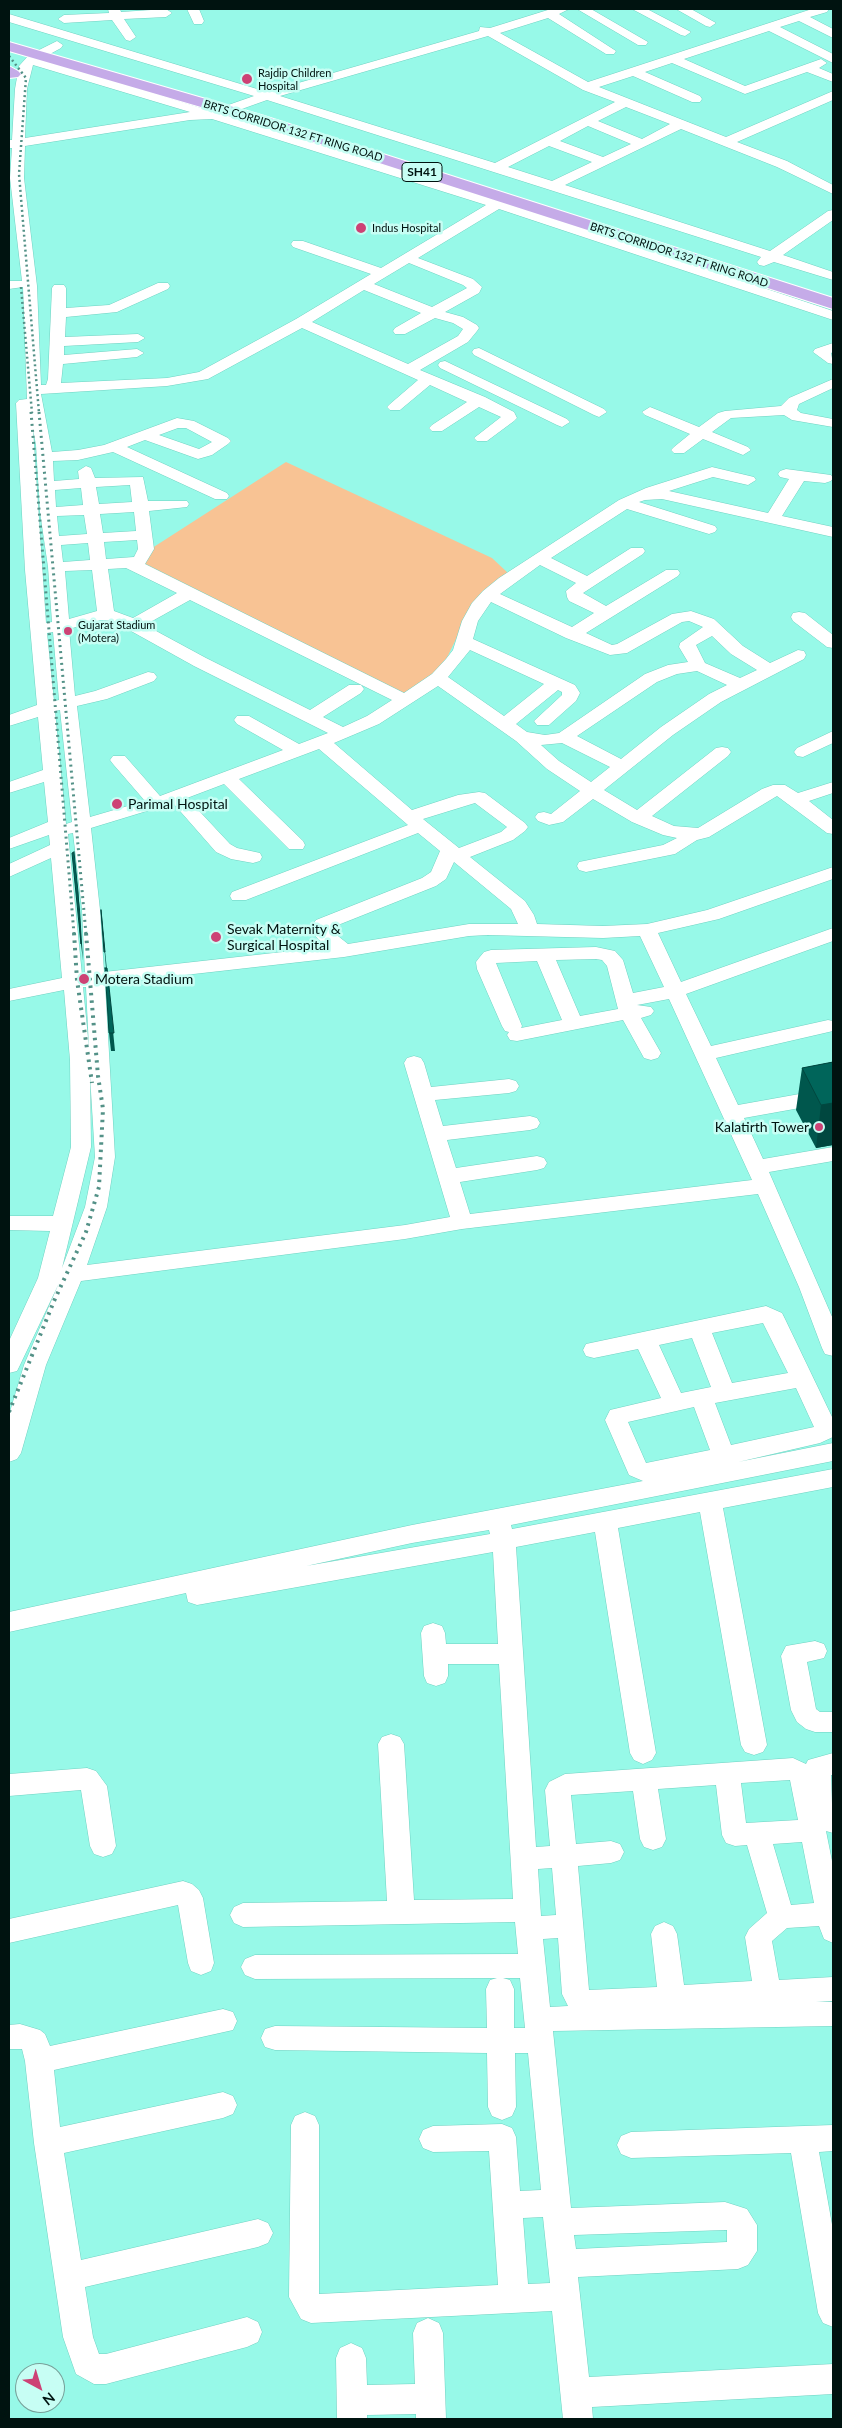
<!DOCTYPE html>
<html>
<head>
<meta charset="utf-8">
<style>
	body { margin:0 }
	#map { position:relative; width:842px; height:2428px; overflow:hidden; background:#97f9e8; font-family:Lato,sans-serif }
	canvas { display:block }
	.frame { position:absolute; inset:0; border:10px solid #001310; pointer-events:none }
	.north { position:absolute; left:15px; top:2363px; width:50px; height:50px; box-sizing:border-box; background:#c7fef4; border:1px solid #77a099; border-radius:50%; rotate:141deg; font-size:14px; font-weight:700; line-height:20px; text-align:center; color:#001310 }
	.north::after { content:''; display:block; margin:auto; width:18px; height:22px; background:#cd4275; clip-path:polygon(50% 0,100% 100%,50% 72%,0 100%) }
</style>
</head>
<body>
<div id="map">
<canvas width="842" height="2428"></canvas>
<div class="frame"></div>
<div class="north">N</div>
</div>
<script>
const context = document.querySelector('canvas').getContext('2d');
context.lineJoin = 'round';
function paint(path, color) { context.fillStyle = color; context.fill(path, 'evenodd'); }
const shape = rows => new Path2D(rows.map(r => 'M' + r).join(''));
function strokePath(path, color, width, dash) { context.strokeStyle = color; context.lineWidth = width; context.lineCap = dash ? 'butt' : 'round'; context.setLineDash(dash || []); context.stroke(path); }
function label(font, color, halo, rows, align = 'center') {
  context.font = font + ' Lato,sans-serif'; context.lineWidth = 5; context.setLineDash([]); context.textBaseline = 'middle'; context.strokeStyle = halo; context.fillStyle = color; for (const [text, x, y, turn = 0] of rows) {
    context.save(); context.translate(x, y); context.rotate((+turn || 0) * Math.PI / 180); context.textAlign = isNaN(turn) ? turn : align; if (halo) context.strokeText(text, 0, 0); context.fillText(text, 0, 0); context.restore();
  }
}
const green = shape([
	[286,462,492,558,508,573,473,604,442,668,400,696,132,567,149,550]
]);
const minor = shape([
	[108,9,120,9,121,12,166,9,172,13,166,17,124,19,136,37,130,41,126,40,112,20,64,23,58,19,64,15,109,13,108,9],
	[187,9,199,9,204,21,202,24,194,24,187,9],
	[551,9,569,9,559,14,616,51,614,54,606,54,548,18,500,33,588,82,812,9,829,9,827,12,810,17,833,29,833,38,799,21,780,27,833,54,833,63,769,31,684,59,745,86,821,59,827,63,819,68,833,74,833,82,807,72,745,94,672,63,645,72,700,96,702,99,700,102,692,102,633,76,599,87,726,137,833,91,833,100,737,142,787,161,833,185,833,194,777,167,681,129,565,185,770,251,828,211,833,210,833,220,783,255,833,272,833,280,774,262,764,266,759,265,757,262,761,257,267,100,225,115,496,200,503,197,508,198,510,201,508,203,833,311,833,320,499,209,418,258,473,279,482,287,479,293,445,312,463,317,477,325,479,328,477,331,468,342,420,370,485,397,514,412,517,418,514,421,487,441,477,441,474,438,501,417,479,407,442,431,432,431,429,428,432,425,467,402,430,385,400,410,390,410,387,407,390,404,418,380,302,328,208,379,167,386,41,394,52,452,78,450,104,445,177,418,194,421,228,438,231,441,228,444,212,455,198,459,145,440,127,447,227,493,229,496,227,499,215,499,113,452,78,460,53,461,54,481,79,479,78,471,86,466,91,468,95,478,143,477,148,501,187,501,189,504,187,507,149,511,154,549,145,564,404,693,432,674,446,659,453,650,462,621,472,603,483,591,499,578,619,500,646,488,712,467,754,477,756,480,748,485,713,477,669,491,768,513,789,479,780,477,778,474,780,471,786,469,831,475,833,478,831,481,825,483,804,481,782,516,833,527,833,537,662,499,645,500,639,502,715,526,717,529,715,532,709,534,627,509,551,558,587,576,631,548,643,548,645,551,643,554,583,593,606,606,666,570,678,570,680,573,678,576,586,633,612,645,617,644,672,614,691,611,714,619,743,646,770,663,798,650,804,651,806,655,804,659,721,702,673,735,604,790,637,810,716,748,722,747,728,748,731,752,728,756,652,816,674,826,698,828,762,789,773,785,785,785,798,793,833,782,833,793,809,801,833,820,833,834,827,833,777,796,709,837,697,840,675,854,586,872,579,870,577,866,579,862,663,845,677,838,663,835,632,822,593,799,563,822,549,825,538,821,535,817,538,813,544,812,551,814,580,791,547,769,516,741,438,686,379,724,334,743,412,810,458,795,479,792,485,793,525,823,528,827,525,831,513,840,470,857,525,901,534,915,537,924,603,926,647,924,707,910,833,867,833,879,719,919,658,933,681,982,833,928,833,941,686,994,711,1046,828,1020,833,1021,833,1031,716,1058,738,1105,833,1088,833,1102,744,1118,763,1159,833,1147,833,1161,769,1172,833,1319,833,1356,825,1354,822,1348,799,1287,758,1194,462,1229,405,1239,81,1281,46,1365,21,1453,17,1459,9,1462,9,1415,24,1365,59,1283,20,1365,17,1371,9,1373,9,1341,38,1278,50,1231,9,1230,9,1216,53,1216,71,1147,70,1060,64,990,9,1001,9,989,62,978,51,858,9,877,9,864,50,845,49,835,9,849,9,838,48,822,44,782,9,793,9,782,43,770,38,717,9,726,9,715,37,705,25,570,16,403,19,400,27,399,23,287,9,289,9,281,22,281,10,178,12,148,9,148,9,140,12,140,15,89,19,66,29,55,57,41,63,45,61,48,41,59,211,111,254,96,9,22,9,14,267,92,479,31,480,27,490,28,551,9],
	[488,36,583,90,615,102,495,163,280,96,488,36],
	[33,65,190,112,25,138,27,89,33,65],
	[626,107,670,124,642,139,598,121,626,107],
	[212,119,486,205,381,268,303,241,293,241,291,244,293,247,371,274,296,319,199,372,167,378,61,383,63,364,137,357,144,353,137,349,64,355,64,346,138,342,145,338,138,334,65,337,66,317,117,312,168,289,170,286,168,283,158,283,109,305,66,308,66,288,64,285,54,285,52,288,48,379,46,385,41,385,37,286,24,178,25,146,190,120,212,119],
	[588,126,631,144,603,157,560,141,588,126],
	[549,146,592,162,552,181,508,167,549,146],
	[409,263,463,285,467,288,432,307,374,284,409,263],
	[364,290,421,313,395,328,393,331,395,334,405,334,435,318,453,323,463,329,458,336,408,364,312,322,364,290],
	[178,428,186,428,212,442,199,449,159,435,178,428],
	[33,429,36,445,40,512,48,567,52,622,46,623,33,429],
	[130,485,132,502,99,504,96,487,130,485],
	[81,488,83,505,56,507,55,490,81,488],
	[134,512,136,531,103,533,100,514,134,512],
	[84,515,87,534,59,536,57,516,84,515],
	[137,540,138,549,134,557,106,559,104,542,137,540],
	[88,543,90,560,63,562,61,545,88,543],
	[540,565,576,583,566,591,567,597,569,601,594,613,572,627,500,594,540,565],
	[126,568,177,593,133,618,114,611,108,569,126,568],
	[92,570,97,611,69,619,65,571,92,570],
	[190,600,392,700,367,716,343,727,323,717,361,693,364,689,361,685,349,685,310,710,206,658,145,625,190,600],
	[491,602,566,638,610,655,627,653,682,622,689,621,703,627,680,643,679,647,688,662,668,665,645,674,559,733,545,735,527,732,516,724,558,690,562,692,562,695,534,721,537,725,549,725,576,701,580,693,575,685,473,639,478,621,491,602],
	[101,620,113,621,194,666,328,733,299,744,249,716,237,716,234,720,237,724,283,750,160,796,125,756,113,756,110,760,113,764,145,801,90,817,77,706,107,699,154,681,157,677,154,673,148,672,95,691,75,696,69,629,101,620],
	[53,632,59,700,54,701,47,633,53,632],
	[712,636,731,654,757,670,740,678,705,663,696,645,712,636],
	[470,650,544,684,504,716,448,677,470,650],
	[697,671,727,685,709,694,661,727,621,759,577,736,657,682,677,674,697,671],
	[60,710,72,822,66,824,55,711,60,710],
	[562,743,610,767,591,782,559,761,541,745,562,743],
	[319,749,408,825,232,892,230,896,232,900,246,900,418,833,440,851,431,872,422,878,316,920,313,924,313,934,327,947,104,972,100,910,91,828,173,803,216,852,231,859,253,863,260,861,262,857,260,853,237,848,230,844,187,798,224,784,289,849,303,849,305,845,303,841,239,779,319,749],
	[475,803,507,827,501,832,459,848,423,819,475,803],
	[73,833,82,910,85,974,82,975,68,834,73,833],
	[454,862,511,909,518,924,469,924,348,944,333,932,333,927,436,886,446,879,454,862],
	[488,935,603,938,640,936,664,987,633,993,623,960,615,951,596,947,491,950,484,952,479,958,476,962,477,969,502,1026,505,1031,509,1032,507,1035,510,1040,517,1041,623,1020,644,1058,651,1060,658,1058,661,1053,641,1018,651,1015,654,1011,651,1007,637,1005,669,999,752,1180,470,1214,460,1182,537,1170,544,1168,547,1163,544,1158,537,1156,456,1168,447,1140,530,1130,537,1128,540,1123,537,1118,530,1116,443,1126,435,1100,509,1093,516,1091,519,1086,516,1081,509,1079,431,1087,424,1063,421,1058,414,1056,407,1058,404,1063,450,1217,405,1225,87,1265,107,1207,115,1157,105,984,344,957,469,936,488,935],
	[596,959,602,960,607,966,618,1009,580,1016,556,960,596,959],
	[537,961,562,1020,521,1028,522,1026,496,963,537,961],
	[83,987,86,987,89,1048,83,987],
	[90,1075,95,1157,85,1207,62,1268,91,1147,90,1075],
	[577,9,591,9,648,42,646,45,638,45,577,9],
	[632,9,647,9,691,32,685,36,681,35,632,9],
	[676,9,691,9,716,23,710,27,706,26,676,9],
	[833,343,833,352,831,353,833,364,828,363,813,352,815,349,833,343],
	[479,348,604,409,607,412,599,417,594,415,474,355,472,352,474,349,479,348],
	[445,361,567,419,570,422,562,427,557,425,440,368,438,365,440,362,445,361],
	[833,379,833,388,799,404,797,410,801,413,833,419,833,427,792,420,784,415,731,418,712,432,748,447,751,450,743,455,703,439,684,453,674,453,671,450,674,447,690,434,645,415,642,412,650,407,655,409,699,427,718,413,725,411,781,406,789,398,833,379],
	[799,612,805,613,833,635,833,648,827,647,793,621,791,617,793,613,799,612],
	[833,731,833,743,803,757,797,756,794,752,797,748,833,731],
	[766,1306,782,1313,785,1319,833,1419,833,1437,820,1443,738,1462,833,1443,833,1461,511,1525,512,1529,833,1469,833,1487,723,1508,767,1745,763,1752,754,1755,745,1752,741,1745,700,1512,618,1528,656,1753,652,1760,643,1764,634,1760,630,1753,595,1532,516,1547,536,1847,550,1846,545,1790,549,1782,565,1774,793,1758,806,1764,808,1760,833,1753,833,1775,831,1775,833,1833,826,1831,833,1866,833,1943,824,1939,819,1926,787,1928,772,1941,779,1980,833,1977,833,2001,816,2002,833,2002,833,2026,553,2031,571,2208,725,2202,747,2209,757,2225,757,2251,748,2265,738,2269,578,2277,589,2377,833,2364,833,2394,592,2407,593,2419,563,2419,552,2311,311,2323,301,2319,289,2297,291,2125,295,2116,305,2112,315,2116,319,2125,319,2294,498,2285,489,2151,433,2152,423,2148,419,2139,423,2130,433,2126,502,2124,512,2128,516,2137,520,2191,541,2190,528,2053,515,2053,516,2107,512,2116,502,2120,492,2116,488,2107,487,2053,275,2050,265,2047,261,2038,265,2029,275,2026,487,2028,486,1989,490,1980,497,1978,255,1979,245,1975,241,1967,245,1959,255,1955,518,1954,515,1922,243,1927,234,1923,230,1915,234,1907,243,1903,387,1901,378,1744,382,1737,391,1734,400,1737,404,1744,414,1900,513,1899,499,1664,448,1664,448,1676,445,1683,436,1686,427,1683,424,1676,421,1633,424,1626,433,1623,442,1626,445,1633,446,1644,498,1644,493,1552,197,1605,188,1602,186,1593,9,1632,9,1612,412,1525,643,1481,629,1475,605,1420,610,1410,661,1398,638,1349,594,1358,586,1356,583,1350,586,1344,766,1306],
	[763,1323,788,1373,732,1383,712,1333,763,1323],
	[692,1338,711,1387,681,1393,659,1345,692,1338],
	[796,1388,814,1427,731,1445,715,1403,796,1388],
	[694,1407,710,1450,646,1463,628,1422,694,1407],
	[489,1530,490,1534,306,1566,412,1543,489,1530],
	[790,1780,798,1820,746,1823,741,1783,790,1780],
	[716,1785,722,1835,726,1843,735,1846,747,1845,767,1913,749,1929,745,1937,752,1981,684,1985,677,1934,673,1926,664,1922,655,1926,651,1934,657,1987,589,1990,578,1866,611,1863,620,1860,624,1852,620,1844,611,1841,576,1844,571,1795,633,1791,640,1839,644,1847,653,1850,662,1847,666,1839,658,1789,716,1785],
	[802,1842,814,1903,791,1905,773,1844,802,1842],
	[552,1868,556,1915,541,1916,538,1869,552,1868],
	[558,1938,562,1994,568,2006,550,2007,543,1939,558,1938],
	[503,1978,520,1978,525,2028,514,2028,514,1989,510,1980,503,1978],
	[543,2217,550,2283,528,2284,523,2218,543,2217],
	[725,2230,727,2230,727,2242,576,2249,574,2235,725,2230],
	[815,1641,824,1644,827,1651,824,1658,807,1662,816,1709,820,1712,833,1712,833,1732,815,1732,806,1729,797,1722,791,1710,781,1656,786,1646,815,1641],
	[87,1768,96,1771,107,1786,116,1846,112,1854,103,1857,94,1854,90,1846,81,1790,9,1796,9,1774,87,1768],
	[183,1881,192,1884,199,1890,203,1898,214,1963,211,1971,201,1975,191,1971,188,1963,178,1905,9,1943,9,1919,183,1881],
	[223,2009,233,2012,237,2021,233,2030,54,2070,60,2127,223,2092,233,2096,237,2105,233,2114,223,2118,64,2153,81,2260,258,2219,268,2223,273,2233,268,2243,258,2247,85,2287,93,2337,99,2354,106,2354,247,2317,258,2322,262,2332,258,2342,247,2347,106,2384,94,2384,76,2374,63,2337,34,2143,25,2061,22,2049,9,2049,9,2025,20,2024,40,2030,45,2034,50,2046,223,2009],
	[833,2125,833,2151,819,2152,833,2230,833,2327,823,2323,818,2313,791,2153,631,2158,621,2154,617,2145,621,2136,631,2132,833,2125],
	[428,2318,439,2323,443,2333,446,2419,416,2419,416,2414,367,2415,367,2419,337,2419,336,2358,340,2348,351,2343,362,2348,366,2358,367,2385,415,2384,413,2333,417,2323,428,2318]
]);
const major = shape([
	[9,42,261,115,833,298,833,309,249,121,9,51,9,42],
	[9,66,18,71,21,74,18,77,9,78,9,66]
]);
const railFar2 = shape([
	[9,56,26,78,19,174,39,413],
	[21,287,32,413]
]);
const railFar1 = shape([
	[31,412,74,934],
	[39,412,86,934]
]);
const rail = shape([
	[74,933,77,980,92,1083],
	[9,1412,54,1301,86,1232,99,1187,103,1109,98,1076,86,933]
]);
const wall = shape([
	[101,910,115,1051,111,1051,109,1033,106,968],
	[833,1062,833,1145,816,1148,796,1110,802,1068]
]);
const shadedWall = shape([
	[78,892,80,910,83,961,81,944],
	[833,1103,833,1145,816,1148,821,1105]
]);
const building = shape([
	[74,852,78,892,81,944,72,853,74,852],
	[101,910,105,952,104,952,101,910],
	[105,968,107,968,114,1033,109,1033,105,968],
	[833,1062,833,1103,821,1105,802,1068,833,1062]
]);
const markers = [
	[247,79,6,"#cd4275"],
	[361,228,6,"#cd4275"],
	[68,631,5,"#cd4275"],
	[117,804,6,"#cd4275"],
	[216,937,6,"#cd4275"],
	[84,979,6,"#cd4275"],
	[819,1127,5,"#cd4275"]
];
const farPoinames = [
	["Rajdip Children",258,73],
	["Hospital",258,86],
	["Indus Hospital",372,228],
	["Gujarat Stadium",78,625],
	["(Motera)",78,638]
];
const farStreetnames = [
	["BRTS CORRIDOR 132 FT RING ROAD",293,131,17],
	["BRTS CORRIDOR 132 FT RING ROAD",679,255,18]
];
const shields = [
	[422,172,40]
];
const shieldNames = [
	["SH41",422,172]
];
const poiNames = [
	["Parimal Hospital",128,804],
	["Sevak Maternity &",227,929],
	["Surgical Hospital",227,945],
	["Motera Stadium",95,979],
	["Kalatirth Tower",809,1127,"right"]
];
paint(green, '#f8c394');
strokePath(minor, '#6fd1c1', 1);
strokePath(major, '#fff', 2);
paint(minor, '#fff');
paint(major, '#c5abe8');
strokePath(railFar2, '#539187', 2.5, [2, 3]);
strokePath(railFar1, '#539187', 3, [2, 4]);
strokePath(rail, '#539187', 4, [2.5, 5]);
paint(wall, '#00574d');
paint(shadedWall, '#00473f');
paint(building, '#00655a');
strokePath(building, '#00473f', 1);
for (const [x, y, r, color] of markers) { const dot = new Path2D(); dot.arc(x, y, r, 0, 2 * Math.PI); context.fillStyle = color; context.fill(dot); strokePath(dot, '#c7fef4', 2); }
label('11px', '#001310', '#c7fef4', farPoinames, 'left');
label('11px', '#001310', '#c7fef4', farStreetnames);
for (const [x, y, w] of shields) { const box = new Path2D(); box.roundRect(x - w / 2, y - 9.5, w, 19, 4); context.fillStyle = '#c7fef4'; context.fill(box); strokePath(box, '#001310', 1); }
label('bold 12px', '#001310', null, shieldNames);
label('14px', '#001310', '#c7fef4', poiNames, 'left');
</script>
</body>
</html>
